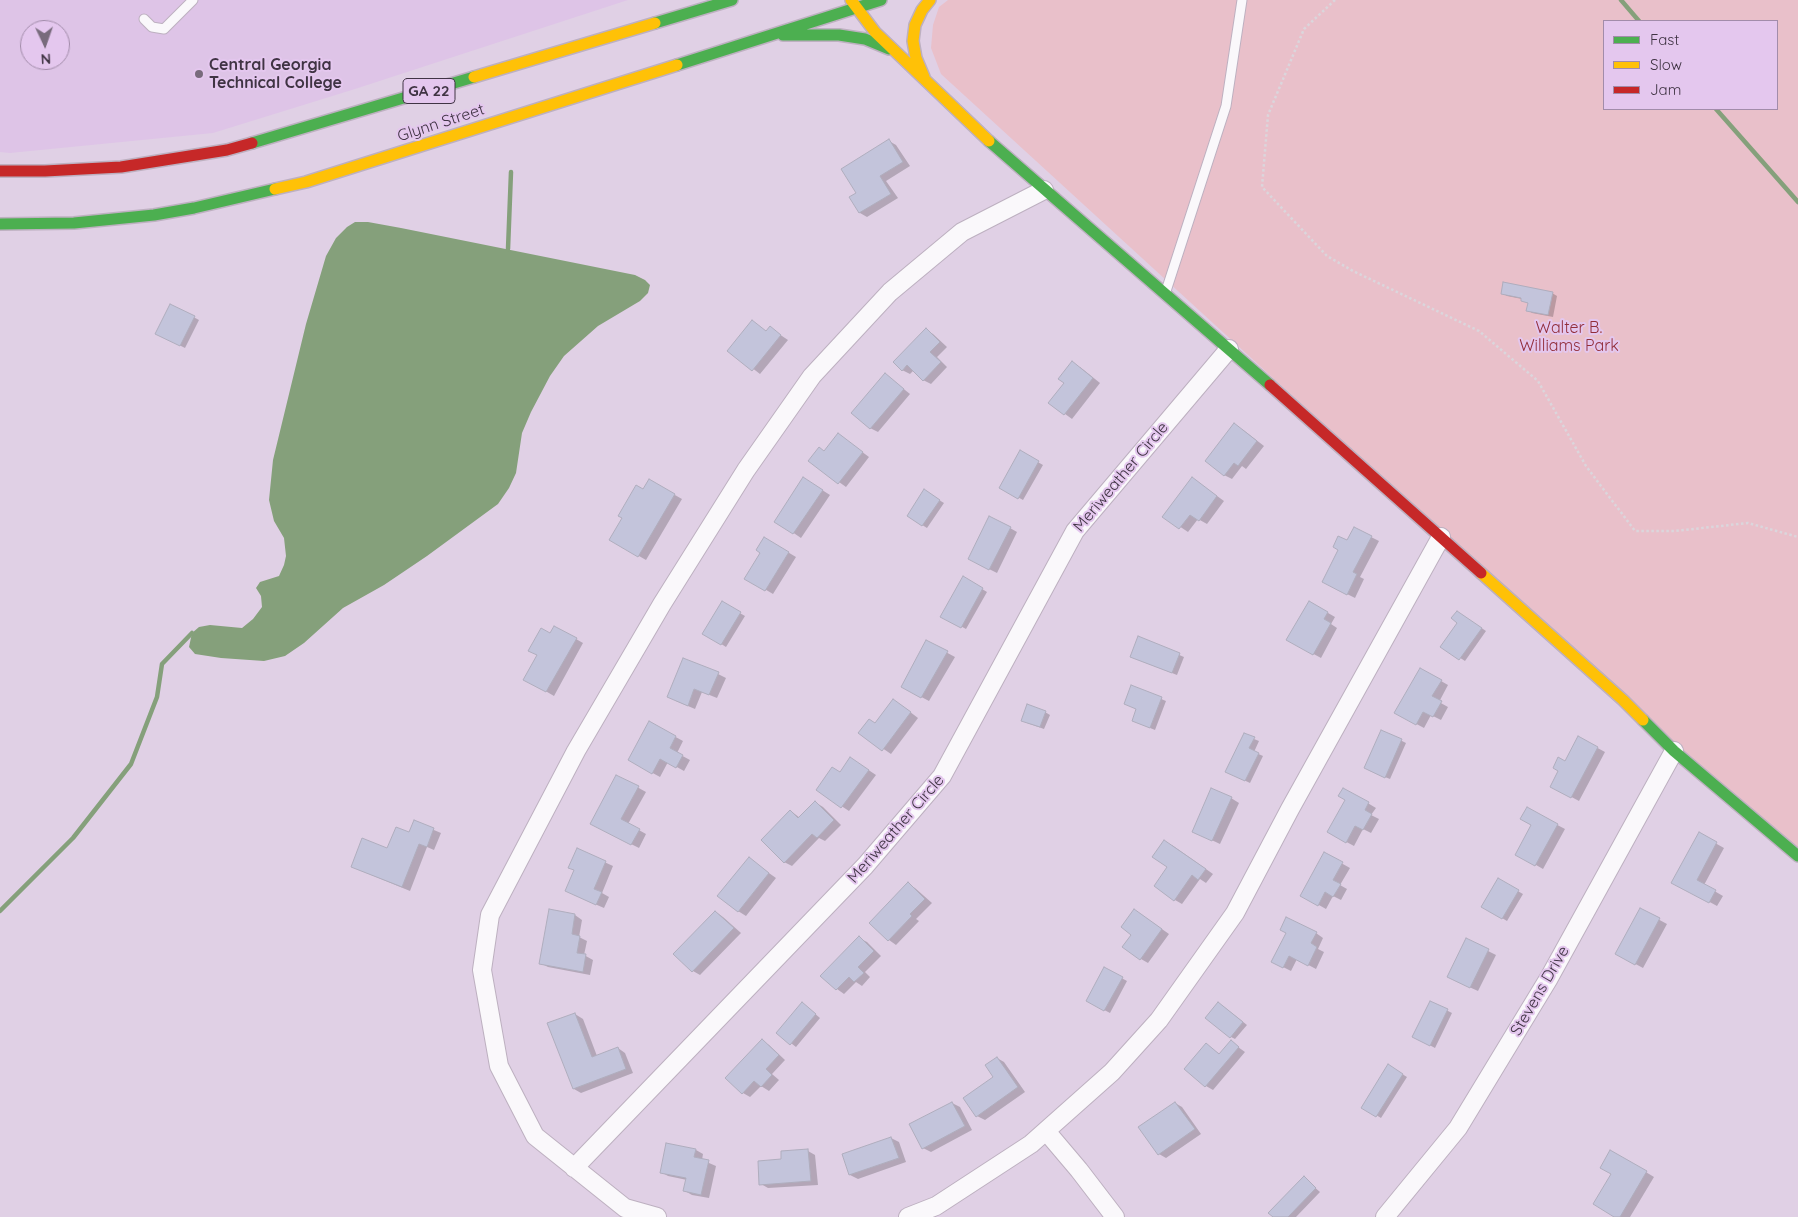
<!DOCTYPE html>
<style>
body{margin:0}
#map{position:relative;width:1798px;height:1217px;overflow:hidden;background:#e0d0e5;font-family:Quicksand,sans-serif}
canvas{display:block}
.legend{position:absolute;left:1603px;top:20px;width:175px;height:90px;box-sizing:border-box;background:#e4c7ee;border:1px solid #a28caa;margin:0;padding:6px 9px;list-style:none;font-size:15px;color:#403444}
.legend li{display:flex;align-items:center;gap:10px;height:25px}
.legend b{width:25px;border:1px solid #a28caa}
.north{position:absolute;left:20px;top:20px;width:50px;height:50px;box-sizing:border-box;background:#e4c7ee;border:1px solid #a28caa;border-radius:50%;rotate:177deg;font-size:14px;font-weight:700;line-height:20px;text-align:center;color:#403444}
.north::after{content:'';display:block;margin:auto;width:18px;height:22px;background:#786b7c;clip-path:polygon(50% 0,100% 100%,50% 72%,0 100%)}
</style>
<div id="map">
<canvas width="1798" height="1217"></canvas>
<ul class="legend">
<li><b style="height:6px;background:#4caf50"></b>Fast</li>
<li><b style="height:6px;background:#ffc107"></b>Slow</li>
<li><b style="height:6px;background:#c62828"></b>Jam</li>
</ul>
<div class="north">N</div>
</div>
<script>
const c = document.querySelector('canvas').getContext('2d');
c.lineJoin = 'round';
function fillPath(path, color) { c.fillStyle = color; c.fill(path, 'evenodd'); }
const shape = rows => new Path2D(rows.map(r => 'M' + r).join(''));
function stroke(path, color, width, dash) { c.strokeStyle = color; c.lineWidth = width; c.lineCap = dash ? 'butt' : 'round'; c.setLineDash(dash || []); c.stroke(path); }
function drawText(font, color, halo, rows, align = 'center') {
  c.font = font + ' Quicksand,sans-serif'; c.lineWidth = 4; c.setLineDash([]); c.textBaseline = 'middle'; c.strokeStyle = halo; c.fillStyle = color; for (const [text, x, y, turn = 0] of rows) {
    c.save(); c.translate(x, y); c.rotate((+turn || 0) * Math.PI / 180); c.textAlign = isNaN(turn) ? turn : align; if (halo) c.strokeText(text, 0, 0); c.fillText(text, 0, 0); c.restore();
  }
}
fillPath(shape([
 [0,0,628,0,355,89,213,133,10,153,0,152],
 [30,30,60,30,60,60,30,60]
]), '#dec4e7');
fillPath(shape([
 [948,0,1798,0,1798,851,1760,824,941,74,931,48,933,25,939,7],
 [1604,21,1777,21,1777,109,1604,109]
]), '#e9c0ca');
fillPath(shape([
 [355,222,368,222,401,228,635,275,645,280,650,285,648,293,640,301,598,326,564,356,550,376,531,412,522,433,516,473,509,488,498,504,427,556,384,585,343,608,304,643,285,656,264,661,221,658,195,654,189,647,192,633,199,627,210,625,242,628,253,619,262,607,261,596,256,588,260,582,279,576,284,565,286,556,284,538,274,521,269,500,273,460,306,324,326,256,336,238,347,227]
]), '#85a07b');
fillPath(shape([
 [889,141,896,145,910,166,886,181,898,198,867,217,860,213,858,193],
 [1502,293,1552,293,1557,296,1553,317,1532,313,1528,310,1529,304,1522,299,1507,296],
 [171,305,199,320,185,348,161,336],
 [752,322,767,332,770,328,788,340,760,374,729,350],
 [926,330,933,334,947,347,937,357,947,367,931,384,923,380,914,370,910,374,902,370],
 [1080,367,1100,383,1072,419,1050,403],
 [885,374,910,394,878,432,870,428],
 [1242,429,1264,446,1246,469,1242,466,1232,479,1224,475],
 [838,434,869,457,846,487,839,482],
 [1020,452,1043,465,1023,500,1001,488],
 [650,481,682,499,646,560,611,540],
 [811,483,830,495,801,538,776,521],
 [1199,483,1224,501,1207,524,1198,519,1188,532,1164,516],
 [929,494,944,503,927,528,908,516],
 [1010,528,1017,532,997,573,977,563],
 [1371,537,1379,541,1360,577,1364,579,1355,598,1331,586,1348,542],
 [764,538,796,557,773,594,746,578,762,552],
 [964,578,987,592,966,629,942,616],
 [1309,602,1335,617,1331,624,1337,628,1321,658,1288,640],
 [722,603,745,616,726,647,704,633],
 [1462,615,1486,631,1465,661,1442,646,1459,622],
 [555,627,583,643,554,696,525,679],
 [1139,638,1184,657,1177,675,1136,659],
 [927,642,955,657,929,701,910,691],
 [1420,669,1448,685,1439,702,1448,707,1441,720,1431,715,1424,728,1396,713],
 [718,674,726,678,717,698,702,692,695,709,676,701],
 [1132,687,1166,701,1155,730,1133,721,1138,709],
 [901,705,918,718,891,754,860,733,876,724],
 [1045,712,1050,715,1044,729,1027,723],
 [650,723,683,741,677,753,690,760,684,771,668,762,660,777,629,760],
 [1382,731,1406,743,1390,779,1370,771],
 [1579,738,1605,752,1579,801,1551,786],
 [1254,739,1259,741,1254,752,1263,756,1250,783,1231,774],
 [858,763,876,775,849,811,817,790,840,773],
 [617,776,646,792,628,824,646,834,639,848,599,828],
 [1344,789,1376,808,1371,815,1379,819,1371,833,1363,829,1354,846,1328,832,1346,800],
 [1231,798,1239,803,1220,844,1201,835],
 [815,802,823,807,841,825,825,841,819,838,792,866,784,862,791,811,800,818],
 [1527,809,1565,829,1543,869,1517,854,1533,825],
 [415,822,441,833,434,850,427,847,410,891,352,867,388,850,410,834],
 [1699,834,1724,848,1704,885,1723,896,1717,906,1673,882],
 [1172,845,1213,874,1206,883,1200,879,1182,904,1175,900,1169,867],
 [578,850,613,866,602,893,609,897,604,908,574,895],
 [1325,854,1350,868,1340,885,1347,889,1341,900,1333,896,1326,909,1301,895],
 [749,859,776,878,746,916,738,911],
 [1498,880,1523,894,1507,921,1482,906],
 [908,884,915,888,932,903,916,919,919,921,896,945,889,940,870,923],
 [1641,910,1667,924,1643,968,1617,954],
 [550,911,575,915,582,920,579,937,587,941,584,955,593,960,590,975,548,967,540,963],
 [716,912,723,917,741,933,700,975,693,971],
 [1142,915,1169,934,1148,963,1141,959,1133,934],
 [1316,933,1323,938,1318,949,1324,952,1316,969,1297,959,1291,971,1273,962],
 [859,938,867,942,881,956,865,972,870,977,862,986,856,982,844,994,837,989],
 [1488,951,1496,955,1478,991,1456,981],
 [1105,969,1127,981,1110,1013,1087,1001],
 [1430,1002,1452,1013,1435,1048,1418,1039],
 [1223,1006,1247,1025,1235,1039,1231,1037],
 [807,1007,820,1018,796,1047,778,1033],
 [575,1014,583,1019,597,1056,618,1048,625,1053,633,1073,581,1093,574,1089],
 [762,1041,769,1045,785,1060,772,1074,779,1080,769,1091,761,1086,750,1097,743,1093],
 [1231,1042,1245,1052,1213,1090,1206,1086,1206,1045,1220,1054],
 [997,1058,1004,1062,1025,1092,985,1120,977,1116,995,1077],
 [1389,1066,1407,1077,1381,1118,1363,1107],
 [952,1103,960,1107,972,1130,931,1152,923,1148],
 [1175,1103,1182,1107,1201,1134,1166,1158,1159,1154],
 [891,1138,899,1142,906,1162,858,1179,850,1175,843,1155],
 [696,1150,703,1154,702,1160,716,1166,709,1198,692,1195,685,1191,687,1180,668,1176,661,1172],
 [808,1151,815,1155,818,1185,768,1188,761,1184,783,1160],
 [1611,1151,1654,1177,1630,1217,1616,1217],
 [1304,1178,1320,1192,1296,1217,1274,1217]
]), '#0003');
stroke(shape([
 [1621,0,1639,21],
 [1716,109,1798,202],
 [508,249,511,172],
 [0,911,73,838,131,764,157,697,162,664,192,633]
]), '#85a07b', 4.5);
const building = shape([
 [889,139,903,162,880,176,891,194,859,213,849,197,856,193,841,169,889,139],
 [1503,282,1553,292,1548,315,1526,311,1528,303,1521,301,1521,298,1501,294,1503,282],
 [170,304,195,316,180,346,155,334,170,304],
 [752,320,766,331,770,326,781,335,752,371,727,351,752,320],
 [926,328,940,342,930,352,941,362,923,381,907,365,902,371,893,362,926,328],
 [1072,361,1093,378,1064,415,1048,403,1064,383,1058,379,1072,361],
 [885,373,904,389,870,429,851,413,885,373],
 [1234,423,1257,441,1238,466,1234,463,1224,476,1205,461,1234,423],
 [838,433,863,452,838,484,808,461,819,447,824,451,838,433],
 [1020,450,1039,461,1018,499,999,488,1020,450],
 [803,477,823,490,793,534,774,522,803,477],
 [1192,477,1217,496,1199,521,1190,515,1179,529,1162,517,1192,477],
 [649,479,675,494,638,557,609,540,622,518,618,516,636,485,643,489,649,479],
 [924,489,940,500,922,526,907,516,924,489],
 [989,516,1011,527,989,570,968,559,989,516],
 [1354,527,1372,536,1353,572,1357,574,1347,595,1322,582,1338,550,1333,547,1338,536,1347,540,1354,527],
 [764,537,789,552,765,591,744,579,760,553,756,550,764,537],
 [963,576,983,588,961,628,940,617,963,576],
 [722,601,741,612,721,645,702,634,722,601],
 [1309,601,1328,612,1324,619,1331,623,1313,655,1286,640,1309,601],
 [1457,611,1482,628,1459,660,1440,647,1457,623,1451,618,1457,611],
 [554,626,577,638,546,692,523,680,537,655,528,651,541,628,550,633,554,626],
 [1138,636,1180,653,1172,673,1130,657,1138,636],
 [926,640,948,651,921,698,901,687,926,640],
 [683,658,719,672,709,695,694,689,688,706,667,697,683,658],
 [1420,668,1442,680,1432,696,1442,701,1433,717,1423,712,1416,725,1394,713,1420,668],
 [1131,685,1162,697,1150,728,1132,721,1136,709,1124,704,1131,685],
 [893,699,911,712,882,751,858,733,869,719,875,723,893,699],
 [1027,704,1046,711,1040,727,1021,721,1027,704],
 [649,721,676,736,670,748,683,755,676,768,660,759,652,774,628,760,649,721],
 [1381,730,1402,739,1385,778,1364,768,1381,730],
 [1244,733,1255,737,1249,748,1259,753,1245,781,1225,772,1244,733],
 [1578,736,1598,747,1571,798,1550,787,1558,771,1553,768,1558,757,1565,761,1578,736],
 [850,757,869,770,841,808,816,790,832,767,840,772,850,757],
 [616,775,639,786,621,819,640,829,631,845,590,824,616,775],
 [1211,788,1232,797,1212,841,1192,832,1211,788],
 [1343,788,1369,802,1365,810,1372,814,1363,830,1355,826,1346,843,1327,832,1345,800,1338,796,1343,788],
 [815,801,834,820,817,838,812,834,784,863,761,840,790,810,798,818,815,801],
 [1527,807,1558,824,1535,866,1515,855,1531,825,1520,819,1527,807],
 [414,820,434,828,427,847,419,844,402,887,351,867,362,838,387,848,396,827,409,832,414,820],
 [1699,832,1717,842,1697,880,1716,890,1709,903,1671,883,1699,832],
 [1164,840,1206,869,1198,880,1192,875,1174,901,1154,886,1167,867,1152,857,1164,840],
 [577,848,606,861,594,889,602,892,596,905,565,891,574,870,568,868,577,848],
 [1324,852,1343,862,1333,880,1341,884,1333,897,1325,892,1318,906,1300,896,1324,852],
 [749,857,769,873,738,912,717,896,749,857],
 [1498,878,1519,890,1502,919,1481,907,1498,878],
 [908,882,925,899,910,914,912,916,888,941,869,923,908,882],
 [1640,908,1660,918,1635,965,1615,954,1640,908],
 [549,909,575,914,572,934,580,936,577,953,586,954,583,972,539,964,549,909],
 [1134,909,1162,929,1140,960,1122,947,1131,935,1121,927,1134,909],
 [715,911,734,928,692,972,673,954,715,911],
 [1286,917,1317,932,1311,943,1317,947,1308,966,1289,956,1283,968,1271,962,1286,933,1280,930,1286,917],
 [859,936,874,951,858,967,864,973,854,982,849,977,836,990,820,976,859,936],
 [1466,938,1489,949,1470,988,1447,977,1466,938],
 [1104,967,1123,977,1104,1011,1086,1001,1104,967],
 [1430,1001,1448,1009,1430,1046,1412,1037,1430,1001],
 [802,1002,816,1014,790,1045,776,1033,802,1002],
 [1218,1002,1243,1022,1230,1038,1205,1018,1218,1002],
 [575,1013,592,1057,618,1047,626,1069,573,1089,547,1023,575,1013],
 [762,1039,779,1055,766,1069,772,1075,761,1087,754,1081,742,1094,725,1078,762,1039],
 [1231,1040,1239,1047,1205,1087,1184,1069,1206,1043,1219,1054,1231,1040],
 [997,1057,1018,1087,976,1117,963,1098,993,1077,985,1065,997,1057],
 [1388,1064,1403,1074,1376,1117,1361,1108,1388,1064],
 [952,1102,965,1126,922,1149,909,1124,952,1102],
 [1175,1102,1195,1129,1158,1155,1138,1127,1175,1102],
 [891,1137,899,1158,849,1175,842,1154,891,1137],
 [666,1143,696,1149,694,1157,709,1160,701,1195,683,1191,686,1178,660,1173,666,1143],
 [808,1149,811,1181,759,1185,758,1161,781,1159,781,1151,808,1149],
 [1610,1150,1647,1171,1620,1217,1614,1217,1593,1204,1611,1174,1600,1168,1610,1150],
 [1304,1176,1316,1188,1288,1217,1273,1217,1268,1213,1304,1176]
]);
fillPath(building, '#c3c4db');
stroke(building, '#afadbd', 1);
const lane = shape([
 [144,19,152,27,164,29,193,0],
 [1166,291,1226,106,1242,0]
]);
const street = shape([
 [1046,1131,1079,1170,1115,1217],
 [574,1168,865,866,942,776,1075,531,1229,349],
 [657,1217,625,1208,535,1136,499,1066,482,970,490,915,576,751,662,604,746,470,812,376,890,292,962,232,1044,190],
 [908,1217,936,1206,1031,1144,1112,1072,1159,1020,1235,913,1290,809,1441,537],
 [1385,1217,1458,1128,1549,978,1674,751]
]);
const fast = shape([
 [655,23,732,0],
 [783,35,839,35,865,39,889,49],
 [677,65,881,0],
 [989,141,1270,385],
 [252,143,474,77],
 [0,224,74,223,154,215,194,208,275,189],
 [1643,720,1674,751,1798,856]
]);
const slow = shape([
 [851,0,875,32,989,141],
 [474,77,655,23],
 [924,77,916,58,913,41,915,25,922,10,930,0],
 [275,189,306,182,677,65],
 [1481,573,1623,700,1643,720]
]);
const jam = shape([
 [0,171,45,171,121,167,227,150,252,143],
 [1270,385,1481,573]
]);
stroke(lane, '#bdb0c0', 11);
stroke(street, '#bdb0c0', 20);
stroke(fast, '#bdb0c0', 14);
stroke(slow, '#bdb0c0', 14);
stroke(jam, '#bdb0c0', 14);
stroke(shape([
 [1335,0,1304,29,1268,115,1262,187,1327,256,1353,271,1479,331,1538,381,1586,466,1635,531,1675,531,1748,523,1798,537]
]), '#dbd6dc', 2.5, [2.5, 2.5]);
stroke(lane, '#faf8fb', 9);
stroke(street, '#faf8fb', 18);
stroke(fast, '#4caf50', 11);
stroke(slow, '#ffc107', 11);
stroke(jam, '#c62828', 11);
for (const [x, y, r, color] of [
 [199,74,5,"#786b7c"]
]) { const dot = new Path2D(); dot.arc(x, y, r, 0, 2 * Math.PI); c.fillStyle = color; c.fill(dot); stroke(dot, '#e4c7ee', 2); }
for (const [x, y, w] of [
 [429,91,52]
]) { const box = new Path2D(); box.roundRect(x - w / 2, y - 12.5, w, 25, 4); c.fillStyle = '#e4c7ee'; c.fill(box); stroke(box, '#403444', 1); }
drawText('bold 15px', '#403444', null, [
 ["GA 22",429,91]
]);
drawText('bold 16px', '#403444', '#e4c7ee', [
 ["Central Georgia",209,65],
 ["Technical College",209,83]
], 'left');
drawText('16px', '#403444', '#e4c7ee', [
 ["Glynn Street",441,123,-18],
 ["Meriweather Circle",1121,477,-50],
 ["Meriweather Circle",896,829,-49],
 ["Stevens Drive",1540,991,-60]
]);
drawText('16px', '#922e3a', '#e4c7ee', [
 ["Walter B.",1569,328],
 ["Williams Park",1569,346]
]);
</script>
